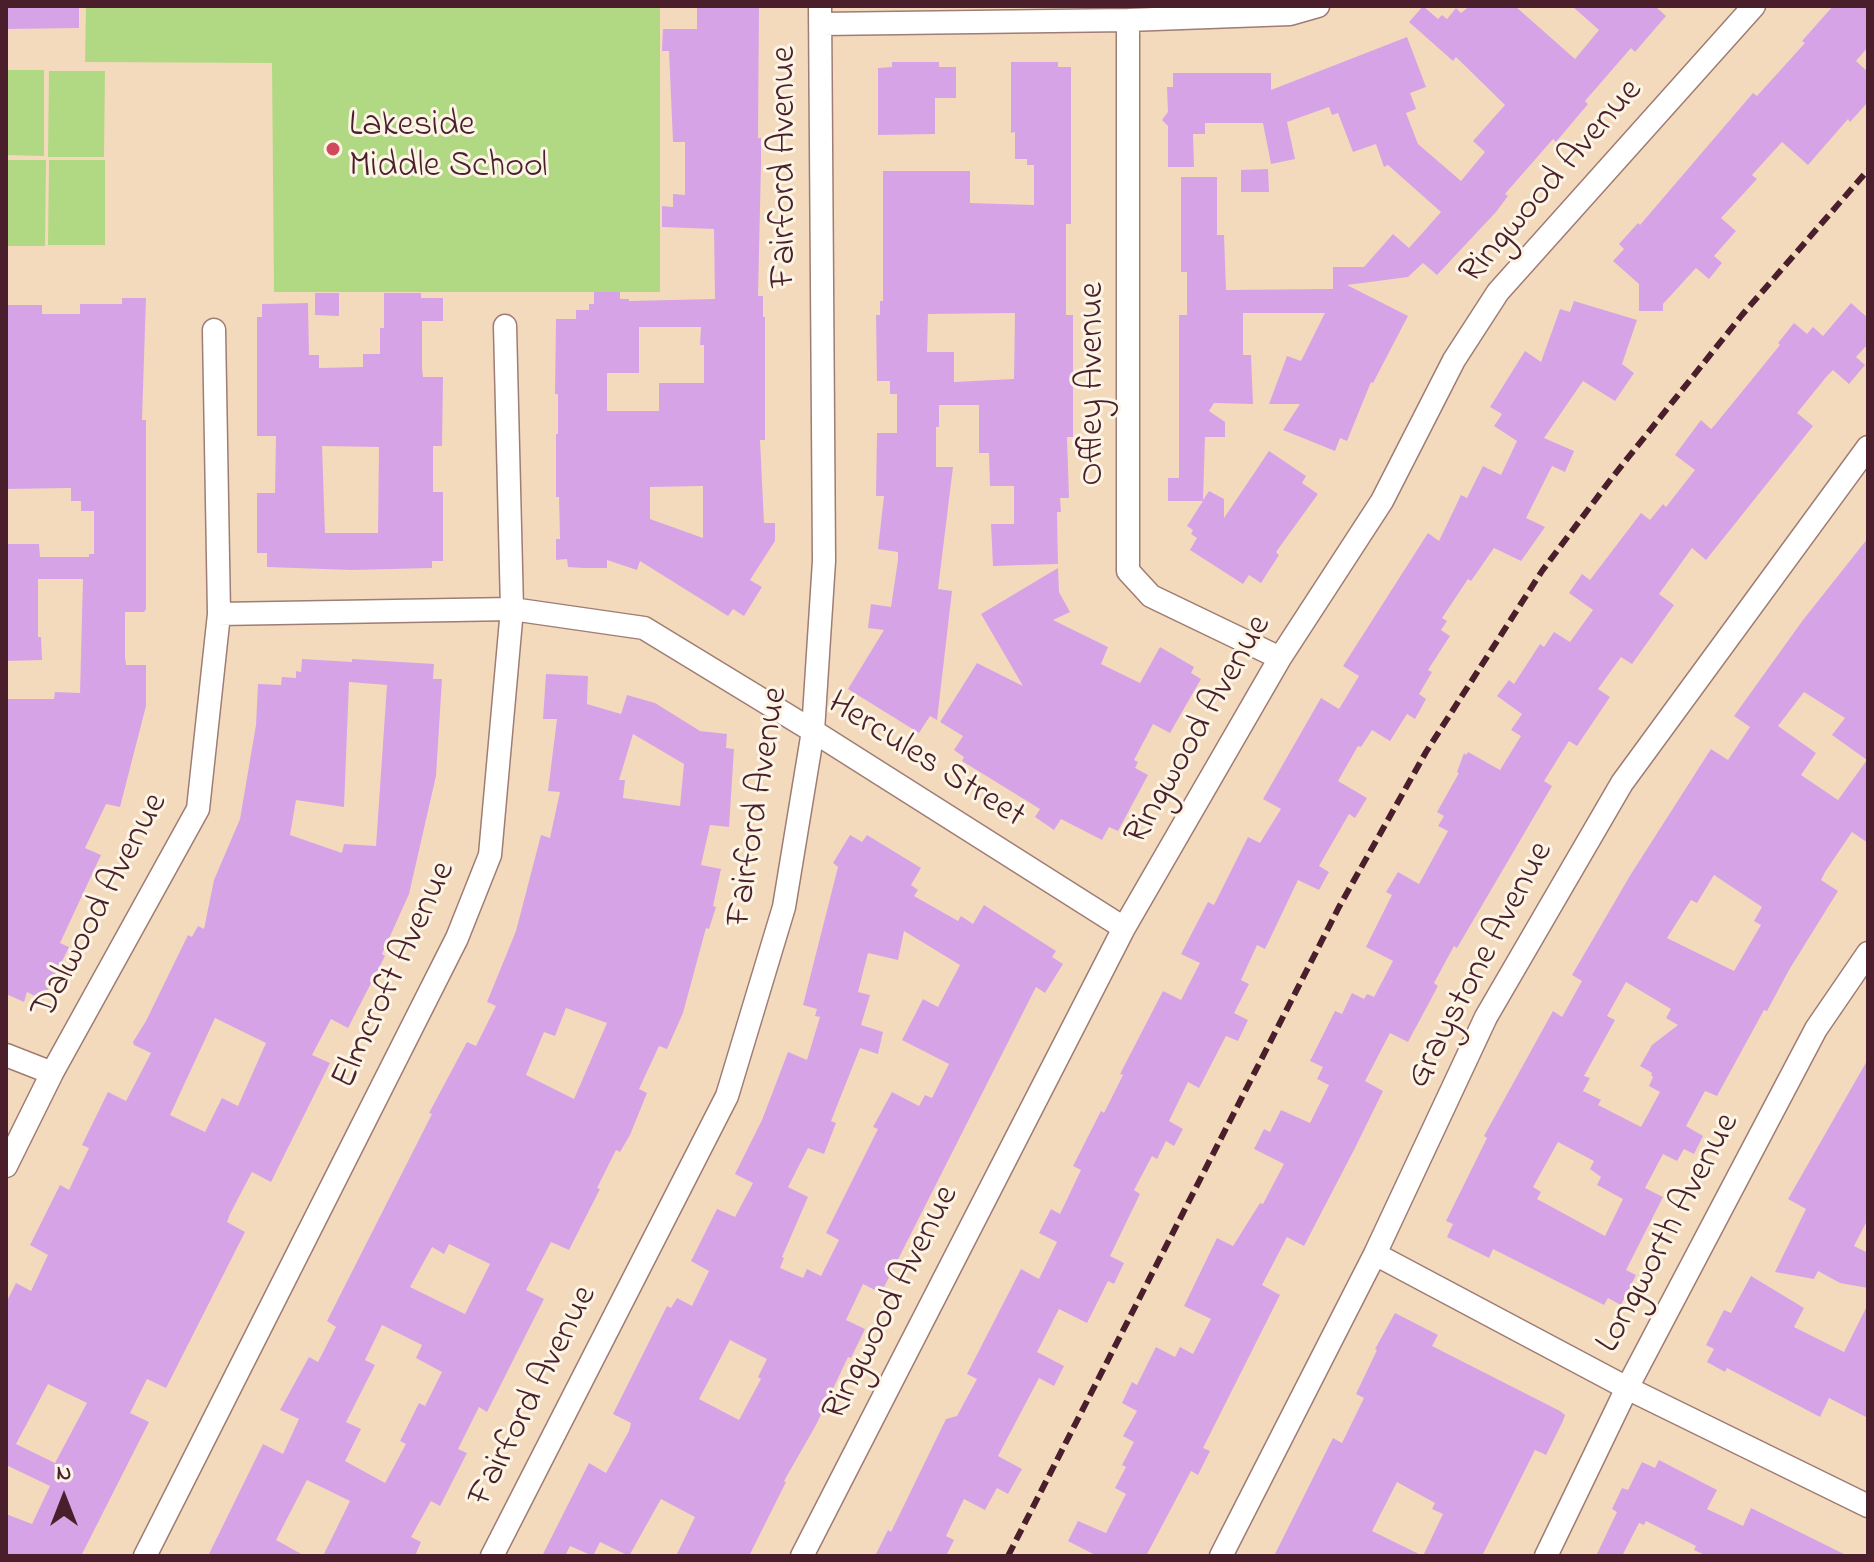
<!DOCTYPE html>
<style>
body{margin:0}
#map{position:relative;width:1874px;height:1562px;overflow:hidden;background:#f4dabd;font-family:"Indie Flower",sans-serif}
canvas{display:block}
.frame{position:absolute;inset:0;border:8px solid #4a1f2b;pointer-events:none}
.north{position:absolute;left:24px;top:1458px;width:80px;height:80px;-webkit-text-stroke:6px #fcf5e5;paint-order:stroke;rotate:0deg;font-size:22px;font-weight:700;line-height:32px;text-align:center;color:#4a1f2b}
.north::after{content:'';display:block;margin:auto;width:28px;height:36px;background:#4a1f2b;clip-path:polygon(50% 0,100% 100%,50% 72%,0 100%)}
</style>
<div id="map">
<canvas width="1874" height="1562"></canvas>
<div class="frame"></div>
<div class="north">N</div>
</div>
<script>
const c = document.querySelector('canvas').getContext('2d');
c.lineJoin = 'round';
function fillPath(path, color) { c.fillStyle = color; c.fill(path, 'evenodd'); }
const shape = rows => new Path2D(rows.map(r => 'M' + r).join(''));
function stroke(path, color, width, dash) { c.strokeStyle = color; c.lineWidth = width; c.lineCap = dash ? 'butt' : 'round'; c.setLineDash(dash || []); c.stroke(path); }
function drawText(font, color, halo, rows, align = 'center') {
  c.font = font + ' "Indie Flower",sans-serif'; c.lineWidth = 6; c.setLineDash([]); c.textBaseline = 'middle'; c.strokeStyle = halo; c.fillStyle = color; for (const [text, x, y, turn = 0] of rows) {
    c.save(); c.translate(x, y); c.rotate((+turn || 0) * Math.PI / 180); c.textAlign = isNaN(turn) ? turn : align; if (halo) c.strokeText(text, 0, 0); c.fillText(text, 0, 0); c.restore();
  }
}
fillPath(shape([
 [86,6,660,6,660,292,274,292,272,63,85,62],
 [6,70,44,70,44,156,6,155],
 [49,71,105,71,104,157,48,157],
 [6,160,46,160,45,246,6,246],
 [49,160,105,160,105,245,48,245]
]), '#b1d983');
fillPath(shape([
 [6,6,79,6,79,28,6,29],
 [697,6,759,6,758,138,761,138,761,164,758,296,763,296,763,317,765,317,765,440,760,440,764,523,775,523,775,541,750,580,762,587,744,616,733,609,728,616,640,561,637,570,607,560,607,568,583,568,568,567,567,559,556,560,556,539,560,539,559,497,556,497,556,434,558,434,558,394,555,394,556,319,576,319,576,310,589,310,589,304,594,304,594,292,620,292,620,299,629,299,629,301,715,299,714,229,662,227,662,206,673,207,673,194,685,195,685,142,673,142,669,51,662,51,663,29,697,29],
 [639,327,701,327,700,345,704,345,704,383,659,383,659,411,607,411,607,373,639,373],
 [703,486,703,538,650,519,650,487],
 [1423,6,1438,19,1442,15,1447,19,1456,8,1461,13,1470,6,1515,6,1575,59,1599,30,1572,6,1655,6,1666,16,1635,52,1631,48,1585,101,1588,104,1556,142,1553,139,1505,194,1508,196,1496,212,1437,275,1423,263,1408,277,1347,285,1408,316,1373,383,1371,382,1347,441,1340,438,1335,451,1283,430,1300,404,1269,404,1287,356,1301,361,1325,313,1243,313,1243,355,1251,355,1253,404,1214,403,1209,411,1225,422,1225,437,1205,437,1203,500,1209,491,1224,499,1224,518,1269,451,1306,476,1302,483,1318,494,1276,552,1279,555,1261,583,1249,575,1243,584,1190,550,1197,538,1191,534,1193,530,1187,526,1203,501,1168,501,1168,478,1179,478,1179,315,1187,315,1187,272,1181,272,1181,177,1217,177,1217,235,1224,235,1226,290,1333,289,1333,267,1364,267,1393,234,1409,248,1441,212,1388,165,1384,167,1376,144,1353,152,1338,113,1332,115,1329,107,1287,122,1295,159,1271,164,1263,123,1205,123,1205,134,1193,134,1194,167,1168,167,1168,126,1162,120,1168,112,1167,87,1173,87,1173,73,1271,73,1271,90,1407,37,1426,87,1410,93,1416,109,1406,113,1418,144,1461,181,1485,152,1473,141,1505,105,1456,57,1453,61,1409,22],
 [1833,6,1868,6,1868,47,1856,61,1868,72,1868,102,1850,122,1848,119,1808,165,1782,142,1752,175,1757,179,1721,218,1736,231,1714,256,1722,263,1709,279,1696,268,1663,304,1663,311,1639,311,1639,284,1613,261,1624,249,1619,244,1638,223,1640,225,1753,93,1757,96,1805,43,1802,41],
 [892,62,939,62,939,67,956,67,956,98,935,98,935,134,878,135,878,68,892,67],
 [1011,62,1058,62,1058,67,1071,67,1071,224,1066,224,1066,315,1073,315,1073,437,1067,437,1069,498,1060,498,1061,512,1057,512,1058,564,993,566,991,524,1014,524,1014,486,990,486,989,453,979,453,979,405,939,405,939,427,936,427,936,467,953,467,938,589,952,591,937,720,930,716,919,733,848,689,884,630,868,628,871,604,891,607,898,560,898,552,878,549,884,496,876,496,877,433,897,433,897,394,890,394,890,381,877,381,876,315,880,315,880,301,883,301,883,171,970,171,970,203,1034,205,1034,165,1027,165,1027,159,1015,159,1015,132,1011,133],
 [1015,313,1014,379,954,382,954,352,927,352,928,314],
 [1268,169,1269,192,1241,192,1241,170],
 [315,293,339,293,339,316,315,315],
 [384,293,421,293,421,298,443,298,443,321,422,321,422,368,423,377,443,377,442,446,433,446,433,492,443,492,443,561,432,561,432,568,351,570,267,567,267,553,257,553,257,493,275,493,276,436,257,436,257,317,262,317,262,304,308,303,309,355,319,355,319,368,363,367,363,354,380,354,380,328,384,328],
 [322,446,379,447,378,533,325,533],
 [122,298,146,298,142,420,146,420,146,609,144,612,125,612,125,657,126,665,146,665,146,706,120,807,106,804,85,848,101,855,60,943,69,947,43,1000,27,992,24,1002,6,994,6,699,54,699,55,692,80,693,83,579,38,579,38,637,41,637,42,660,6,661,6,544,39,544,40,557,89,557,89,554,94,554,94,511,81,511,81,501,71,501,71,488,6,489,6,305,42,305,42,314,80,314,80,304,122,304],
 [1574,301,1637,320,1622,364,1634,373,1615,401,1583,381,1544,438,1574,451,1565,472,1552,466,1526,518,1545,527,1521,561,1494,548,1471,581,1468,579,1442,618,1447,621,1441,630,1450,636,1428,670,1432,672,1419,694,1426,699,1415,719,1407,714,1390,741,1372,730,1361,747,1358,746,1338,781,1367,798,1355,818,1349,814,1319,866,1329,872,1319,890,1298,880,1265,949,1257,945,1241,980,1249,984,1234,1013,1248,1020,1238,1041,1226,1036,1199,1088,1188,1082,1169,1121,1183,1129,1174,1146,1166,1141,1157,1159,1152,1156,1134,1190,1140,1194,1110,1256,1124,1263,1114,1284,1108,1281,1087,1323,1059,1309,1037,1352,1064,1366,1054,1386,1039,1378,998,1456,1022,1469,1008,1494,997,1488,985,1510,964,1499,946,1536,954,1540,946,1556,875,1556,888,1530,891,1532,946,1419,957,1416,977,1379,967,1374,1021,1269,1039,1279,1057,1242,1039,1233,1051,1209,1060,1214,1081,1170,1073,1166,1101,1111,1104,1113,1123,1075,1120,1074,1163,991,1181,1000,1200,963,1181,954,1208,902,1214,905,1248,837,1260,843,1281,809,1263,799,1321,698,1339,709,1359,676,1343,666,1428,533,1439,541,1461,495,1467,498,1483,466,1501,475,1517,441,1494,426,1502,414,1490,407,1525,351,1541,362,1560,309,1570,312],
 [1851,303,1868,318,1868,344,1856,357,1865,365,1849,384,1833,370,1827,376,1797,413,1813,426,1706,560,1692,548,1659,594,1674,605,1632,664,1621,657,1598,689,1610,697,1577,746,1569,741,1544,781,1552,786,1457,948,1454,946,1434,983,1438,986,1408,1042,1390,1033,1365,1081,1383,1091,1355,1148,1304,1246,1287,1237,1262,1285,1280,1295,1203,1448,1210,1451,1198,1475,1191,1471,1146,1556,1097,1556,1068,1541,1078,1521,1106,1533,1126,1494,1115,1488,1126,1467,1122,1465,1134,1442,1123,1436,1137,1411,1122,1403,1132,1382,1137,1385,1156,1347,1175,1357,1180,1347,1193,1354,1211,1319,1184,1306,1217,1238,1233,1246,1260,1203,1263,1204,1284,1164,1254,1149,1264,1129,1270,1132,1281,1110,1310,1123,1329,1085,1317,1079,1323,1067,1310,1061,1335,1011,1342,1014,1352,993,1364,999,1367,994,1374,997,1393,961,1366,947,1392,895,1386,892,1398,872,1419,884,1448,831,1438,826,1444,816,1437,812,1459,773,1457,772,1464,753,1466,755,1468,752,1500,770,1521,736,1511,730,1522,714,1497,696,1509,680,1514,684,1540,644,1544,647,1554,632,1570,642,1593,610,1569,593,1582,574,1590,580,1641,513,1650,520,1663,504,1666,507,1695,470,1675,455,1701,420,1711,429,1714,426,1780,345,1778,343,1794,323,1807,334,1813,327,1823,336],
 [1868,538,1868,843,1852,832,1825,872,1821,880,1838,891,1789,970,1767,1011,1764,1010,1717,1096,1705,1091,1686,1126,1703,1136,1694,1154,1684,1149,1677,1161,1663,1154,1645,1188,1663,1197,1626,1270,1636,1275,1621,1305,1608,1298,1604,1305,1493,1249,1489,1258,1447,1237,1453,1224,1446,1221,1487,1138,1484,1136,1553,1011,1562,1017,1582,981,1572,975,1631,874,1711,749,1728,760,1750,727,1734,716,1803,620],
 [1804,692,1845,718,1832,735,1867,760,1838,800,1801,775,1816,753,1778,726],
 [1714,875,1762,907,1754,921,1761,925,1734,971,1667,938,1691,900,1697,903],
 [1626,982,1671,1009,1666,1018,1678,1025,1652,1045,1640,1066,1652,1073,1651,1075,1653,1077,1649,1086,1660,1092,1641,1127,1598,1105,1601,1100,1583,1091,1590,1078,1584,1076,1615,1020,1607,1016],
 [1558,1142,1594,1161,1590,1169,1601,1177,1597,1185,1623,1199,1605,1236,1537,1199,1541,1192,1533,1187],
 [1058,568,1059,592,1070,612,1053,620,1108,647,1101,664,1140,683,1160,647,1194,667,1191,673,1201,679,1170,733,1153,724,1134,760,1138,762,1135,768,1148,775,1118,831,1109,827,1102,840,1061,819,1054,830,1035,817,1040,809,962,761,964,757,954,750,963,736,940,722,977,663,1023,686,981,614],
 [302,659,352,662,352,659,434,664,433,679,442,679,436,776,409,894,382,954,385,956,348,1028,331,1019,312,1055,330,1063,271,1182,252,1172,230,1214,227,1222,245,1232,166,1388,147,1379,130,1413,149,1422,81,1556,6,1556,6,1514,32,1524,50,1486,6,1465,6,1303,16,1283,31,1291,48,1255,30,1245,60,1185,69,1190,89,1148,82,1145,108,1092,126,1101,151,1053,134,1045,133,1042,146,1021,188,935,192,937,198,926,204,929,214,880,240,819,256,725,258,684,281,685,282,677,296,678,296,671,301,672],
 [349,682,387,685,376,846,344,844,342,853,290,835,296,800,344,807],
 [215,1018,266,1043,238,1106,222,1098,205,1132,170,1115],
 [48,1384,87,1403,55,1463,16,1444],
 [546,674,588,676,587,704,621,714,627,695,655,703,700,731,727,734,726,748,734,749,729,827,710,825,701,865,721,869,713,906,716,907,709,929,706,928,683,1013,667,1049,659,1046,639,1089,647,1093,630,1135,620,1152,616,1150,597,1188,600,1189,569,1250,551,1242,526,1290,544,1299,487,1412,479,1407,458,1449,467,1453,440,1506,431,1501,411,1537,421,1542,415,1556,323,1556,350,1501,307,1480,276,1540,305,1556,208,1556,263,1444,283,1454,299,1419,280,1410,309,1357,318,1362,336,1327,327,1321,432,1114,429,1113,467,1042,476,1046,496,1006,487,1002,516,931,541,835,550,838,560,792,548,791,557,719,543,719],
 [633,734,684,764,680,806,623,798,625,780,619,780],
 [566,1008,607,1023,574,1099,526,1075,544,1032,555,1036],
 [449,1244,490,1264,465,1314,410,1287,432,1247,444,1254],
 [382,1325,422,1345,416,1358,442,1372,425,1406,419,1403,400,1441,406,1444,385,1483,345,1461,361,1429,346,1422,375,1365,365,1360],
 [850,835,862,842,867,835,921,868,911,885,918,890,914,896,958,921,961,916,973,924,984,905,1056,951,1052,957,1063,964,1045,993,1036,987,881,1293,863,1284,846,1320,865,1329,851,1358,848,1357,816,1425,784,1481,786,1482,749,1556,676,1556,695,1517,661,1499,629,1556,600,1542,593,1556,570,1546,565,1556,542,1556,589,1463,606,1473,629,1431,631,1423,613,1414,667,1306,671,1308,677,1298,692,1306,709,1271,691,1261,717,1209,735,1217,753,1183,735,1174,762,1120,788,1052,807,1060,820,1017,815,1016,817,1009,803,1005,838,867,833,863],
 [904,931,960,965,938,1007,923,999,902,1040,949,1064,932,1098,925,1095,919,1106,892,1092,873,1127,878,1129,826,1233,839,1240,821,1276,807,1269,803,1278,780,1268,784,1258,782,1257,808,1197,788,1187,808,1148,824,1154,836,1123,831,1121,860,1048,878,1054,883,1032,861,1025,870,995,858,992,868,953,898,960],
 [730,1340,767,1359,758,1377,761,1379,739,1420,699,1399],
 [1868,1059,1868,1219,1854,1246,1868,1253,1868,1288,1840,1283,1818,1271,1814,1279,1775,1272,1806,1209,1788,1199],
 [1751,1276,1804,1308,1794,1327,1844,1352,1868,1304,1868,1418,1829,1398,1820,1417,1727,1368,1725,1372,1707,1362,1714,1349,1706,1345,1724,1310,1731,1313],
 [1395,1313,1438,1335,1432,1346,1560,1411,1565,1415,1563,1421,1546,1455,1535,1450,1482,1556,1423,1556,1443,1514,1432,1509,1435,1503,1397,1482,1372,1531,1423,1556,1274,1556,1333,1438,1342,1443,1364,1398,1356,1394,1377,1350,1375,1349],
 [1659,1460,1717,1490,1707,1509,1743,1526,1751,1508,1848,1556,1707,1556,1694,1550,1696,1546,1646,1521,1644,1525,1639,1523,1622,1556,1596,1556,1617,1512,1612,1509,1622,1488,1628,1490,1642,1462,1655,1468]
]), '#d6a4e6');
const street = shape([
 [1128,20,1128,571,1151,596,1280,658],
 [821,24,1128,20,1290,14,1318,6],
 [219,614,512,609,644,628,813,731,1124,928],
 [6,1055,52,1073],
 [6,1166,52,1073,198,809,219,614,214,330],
 [1375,1254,1627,1388,1868,1506],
 [145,1556,457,938,490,855,512,609,505,326],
 [492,1556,727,1096,784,907,813,731,824,561,820,6],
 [802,1556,1124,928,1280,658,1382,501,1454,360,1498,292,1754,6],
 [1221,1556,1375,1254,1486,1017,1622,783,1868,447],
 [1546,1556,1627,1388,1816,1029,1868,953]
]);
stroke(street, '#9f7c74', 25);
stroke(street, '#fff', 22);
stroke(shape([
 [1008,1556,1339,907,1426,752,1542,571,1611,479,1742,315,1868,170]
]), '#4a1f2b', 6, [12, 6]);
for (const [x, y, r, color] of [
 [333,149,8,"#d1495b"]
]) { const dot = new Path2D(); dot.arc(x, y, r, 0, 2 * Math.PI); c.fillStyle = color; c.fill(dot); stroke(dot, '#fcf5e5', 3); }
drawText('36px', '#4a1f2b', '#fcf5e5', [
 ["Lakeside",349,128],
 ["Middle School",349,169]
], 'left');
drawText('36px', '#4a1f2b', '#fcf5e5', [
 ["Fairford Avenue",787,167,-90],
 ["Ringwood Avenue",1553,183,-49],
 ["Offley Avenue",1095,384,-90],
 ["Ringwood Avenue",1200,731,-60],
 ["Hercules Street",925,762,32],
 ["Fairford Avenue",760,807,-81],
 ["Dalwood Avenue",102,907,-62],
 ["Graystone Avenue",1482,966,-62],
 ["Elmcroft Avenue",396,976,-65],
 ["Longworth Avenue",1670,1234,-62],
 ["Ringwood Avenue",893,1304,-63],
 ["Fairford Avenue",535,1397,-63]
]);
</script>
